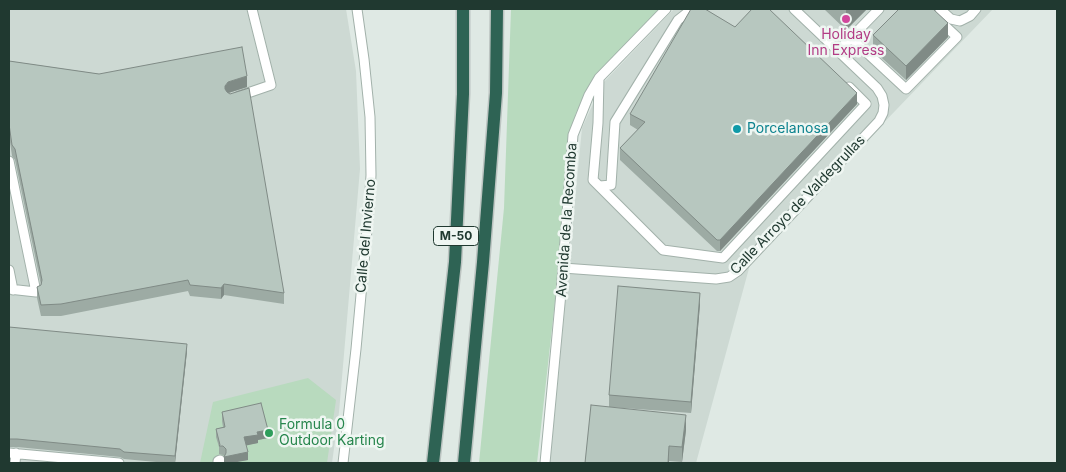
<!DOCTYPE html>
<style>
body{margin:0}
#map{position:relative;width:1066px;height:472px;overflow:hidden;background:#dfe9e4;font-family:Inter,sans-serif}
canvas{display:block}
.frame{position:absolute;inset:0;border:10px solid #203930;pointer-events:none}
</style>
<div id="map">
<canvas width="1066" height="472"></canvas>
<div class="frame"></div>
</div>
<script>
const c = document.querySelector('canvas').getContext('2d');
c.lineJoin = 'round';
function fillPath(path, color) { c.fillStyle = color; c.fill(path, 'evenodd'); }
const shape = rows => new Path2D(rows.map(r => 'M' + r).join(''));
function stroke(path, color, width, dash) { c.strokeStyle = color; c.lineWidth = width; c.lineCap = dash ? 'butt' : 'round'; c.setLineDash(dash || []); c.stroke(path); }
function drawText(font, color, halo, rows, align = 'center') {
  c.font = font + ' Inter,sans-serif'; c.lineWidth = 5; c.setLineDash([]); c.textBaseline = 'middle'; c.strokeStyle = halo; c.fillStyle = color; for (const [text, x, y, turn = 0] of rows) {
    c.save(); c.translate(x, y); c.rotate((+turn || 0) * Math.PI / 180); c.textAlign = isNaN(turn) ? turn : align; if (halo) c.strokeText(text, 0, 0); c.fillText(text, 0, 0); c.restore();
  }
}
fillPath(shape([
 [9,9,346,9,356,71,360,169,339,412,332,463,9,463],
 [674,9,993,9,751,261,696,463,550,463,582,128,602,84]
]), '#cdd9d3');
fillPath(shape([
 [511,9,660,9,598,74,576,113,568,140,560,256,537,463,479,463,504,208],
 [308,378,336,400,327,463,200,463,213,402]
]), '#b8dabe');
const minor = shape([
 [940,9,951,19,960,21,970,16,976,9],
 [851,38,906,89,957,37,927,9],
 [838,51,879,9],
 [599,78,598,123,593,180,663,250,723,258,866,104,849,87],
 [239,96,271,85,252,9],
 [9,161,36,292,9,289],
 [600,186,611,185,615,122,678,20,692,9],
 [563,268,716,279,729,277,738,271,879,121,883,113,884,105,882,96,877,88,794,9],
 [9,270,13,290],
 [9,453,119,463],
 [15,463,16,453],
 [218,463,218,461,220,460],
 [343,463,356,349,369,208,371,175,370,117,364,59,357,9],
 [545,463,561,293,573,135,589,95,599,78,666,9]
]);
const highway = shape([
 [433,463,455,262,463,94,463,9],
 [464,463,483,262,496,93,497,9]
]);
stroke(minor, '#a2b1aa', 11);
stroke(highway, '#bcc4c1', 15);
stroke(minor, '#fff', 9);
stroke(highway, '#2e6354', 12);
fillPath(shape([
 [824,9,867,9,846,30],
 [873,35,948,37,906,80,873,50],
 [9,61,99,74,247,87,229,93,284,293,284,304,224,295,221,299,190,296,188,291,61,316,41,316,37,298,37,287,41,285,15,160,12,156,9,135],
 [857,104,720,251,717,251,620,160,620,148,638,130,630,125,630,114],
 [700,304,691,413,609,407,609,395],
 [9,327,187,351,175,463,167,463,124,459,120,457,17,447,9,447],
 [222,412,268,438,258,440,258,443,246,445,248,460,224,463,224,456,223,455,219,454,219,447,216,437,216,429,223,427,222,421],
 [686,430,682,462,669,461,669,463,585,463]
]), '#9daba4');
fillPath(shape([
 [846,9,867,9,846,30],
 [948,23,948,37,906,80,906,66],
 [247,76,247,87,228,93,225,97,225,86,228,82],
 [857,93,857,104,720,251,720,240],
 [224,284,224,295,221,299,221,288],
 [700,293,700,304,691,413,691,402],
 [187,344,187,351,175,463,175,456],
 [686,415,686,430,682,462,682,447],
 [268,430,268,438,258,440,258,443,244,446,244,437,257,432],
 [669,446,669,463,668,463],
 [248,452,248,460,232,463,224,463,224,457]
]), '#808b86');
const building = shape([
 [691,9,705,9,735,27,752,9,769,9,857,93,720,240,717,240,620,148,645,122,630,114,691,9],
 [899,9,933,9,948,23,906,66,873,35,899,9],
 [242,47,247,76,228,82,225,86,225,89,227,92,230,94,249,88,284,293,224,284,221,288,190,285,188,280,61,304,41,305,37,287,41,285,42,280,15,149,12,145,9,124,9,61,99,74,242,47],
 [618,286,700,293,691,402,609,395,618,286],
 [9,327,187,344,175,456,124,452,120,449,17,439,9,439,9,327],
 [261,403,268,430,257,432,258,435,244,437,248,452,224,457,226,453,226,449,223,446,219,446,220,445,216,429,225,427,222,412,261,403],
 [591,405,686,415,682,447,669,446,668,463,585,463,591,405]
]);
fillPath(building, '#b7c7bf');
stroke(building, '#808b86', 1);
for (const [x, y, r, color] of [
 [846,19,5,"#d1479c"],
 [737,129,5,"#0f9aa8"],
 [269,433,5,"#2e9e5b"]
]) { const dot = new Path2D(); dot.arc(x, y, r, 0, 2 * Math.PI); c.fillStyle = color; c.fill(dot); stroke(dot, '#eff6f2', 2); }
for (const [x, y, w] of [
 [456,236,45]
]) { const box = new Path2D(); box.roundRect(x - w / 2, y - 9.5, w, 19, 4); c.fillStyle = '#eff6f2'; c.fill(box); stroke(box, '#203930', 1); }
drawText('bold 12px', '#203930', null, [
 ["M-50",456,236]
]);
drawText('14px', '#b23c85', '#eff6f2', [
 ["Holiday",846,35],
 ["Inn Express",846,51]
]);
drawText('14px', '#0d838f', '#eff6f2', [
 ["Porcelanosa",747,129]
], 'left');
drawText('14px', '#203930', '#eff6f2', [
 ["Calle Arroyo de Valdegrullas",798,205,-46],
 ["Avenida de la Recomba",567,220,-86],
 ["Calle del Invierno",366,236,-85]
]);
drawText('14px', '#27864d', '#eff6f2', [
 ["Formula 0",279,425],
 ["Outdoor Karting",279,441]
], 'left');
</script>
